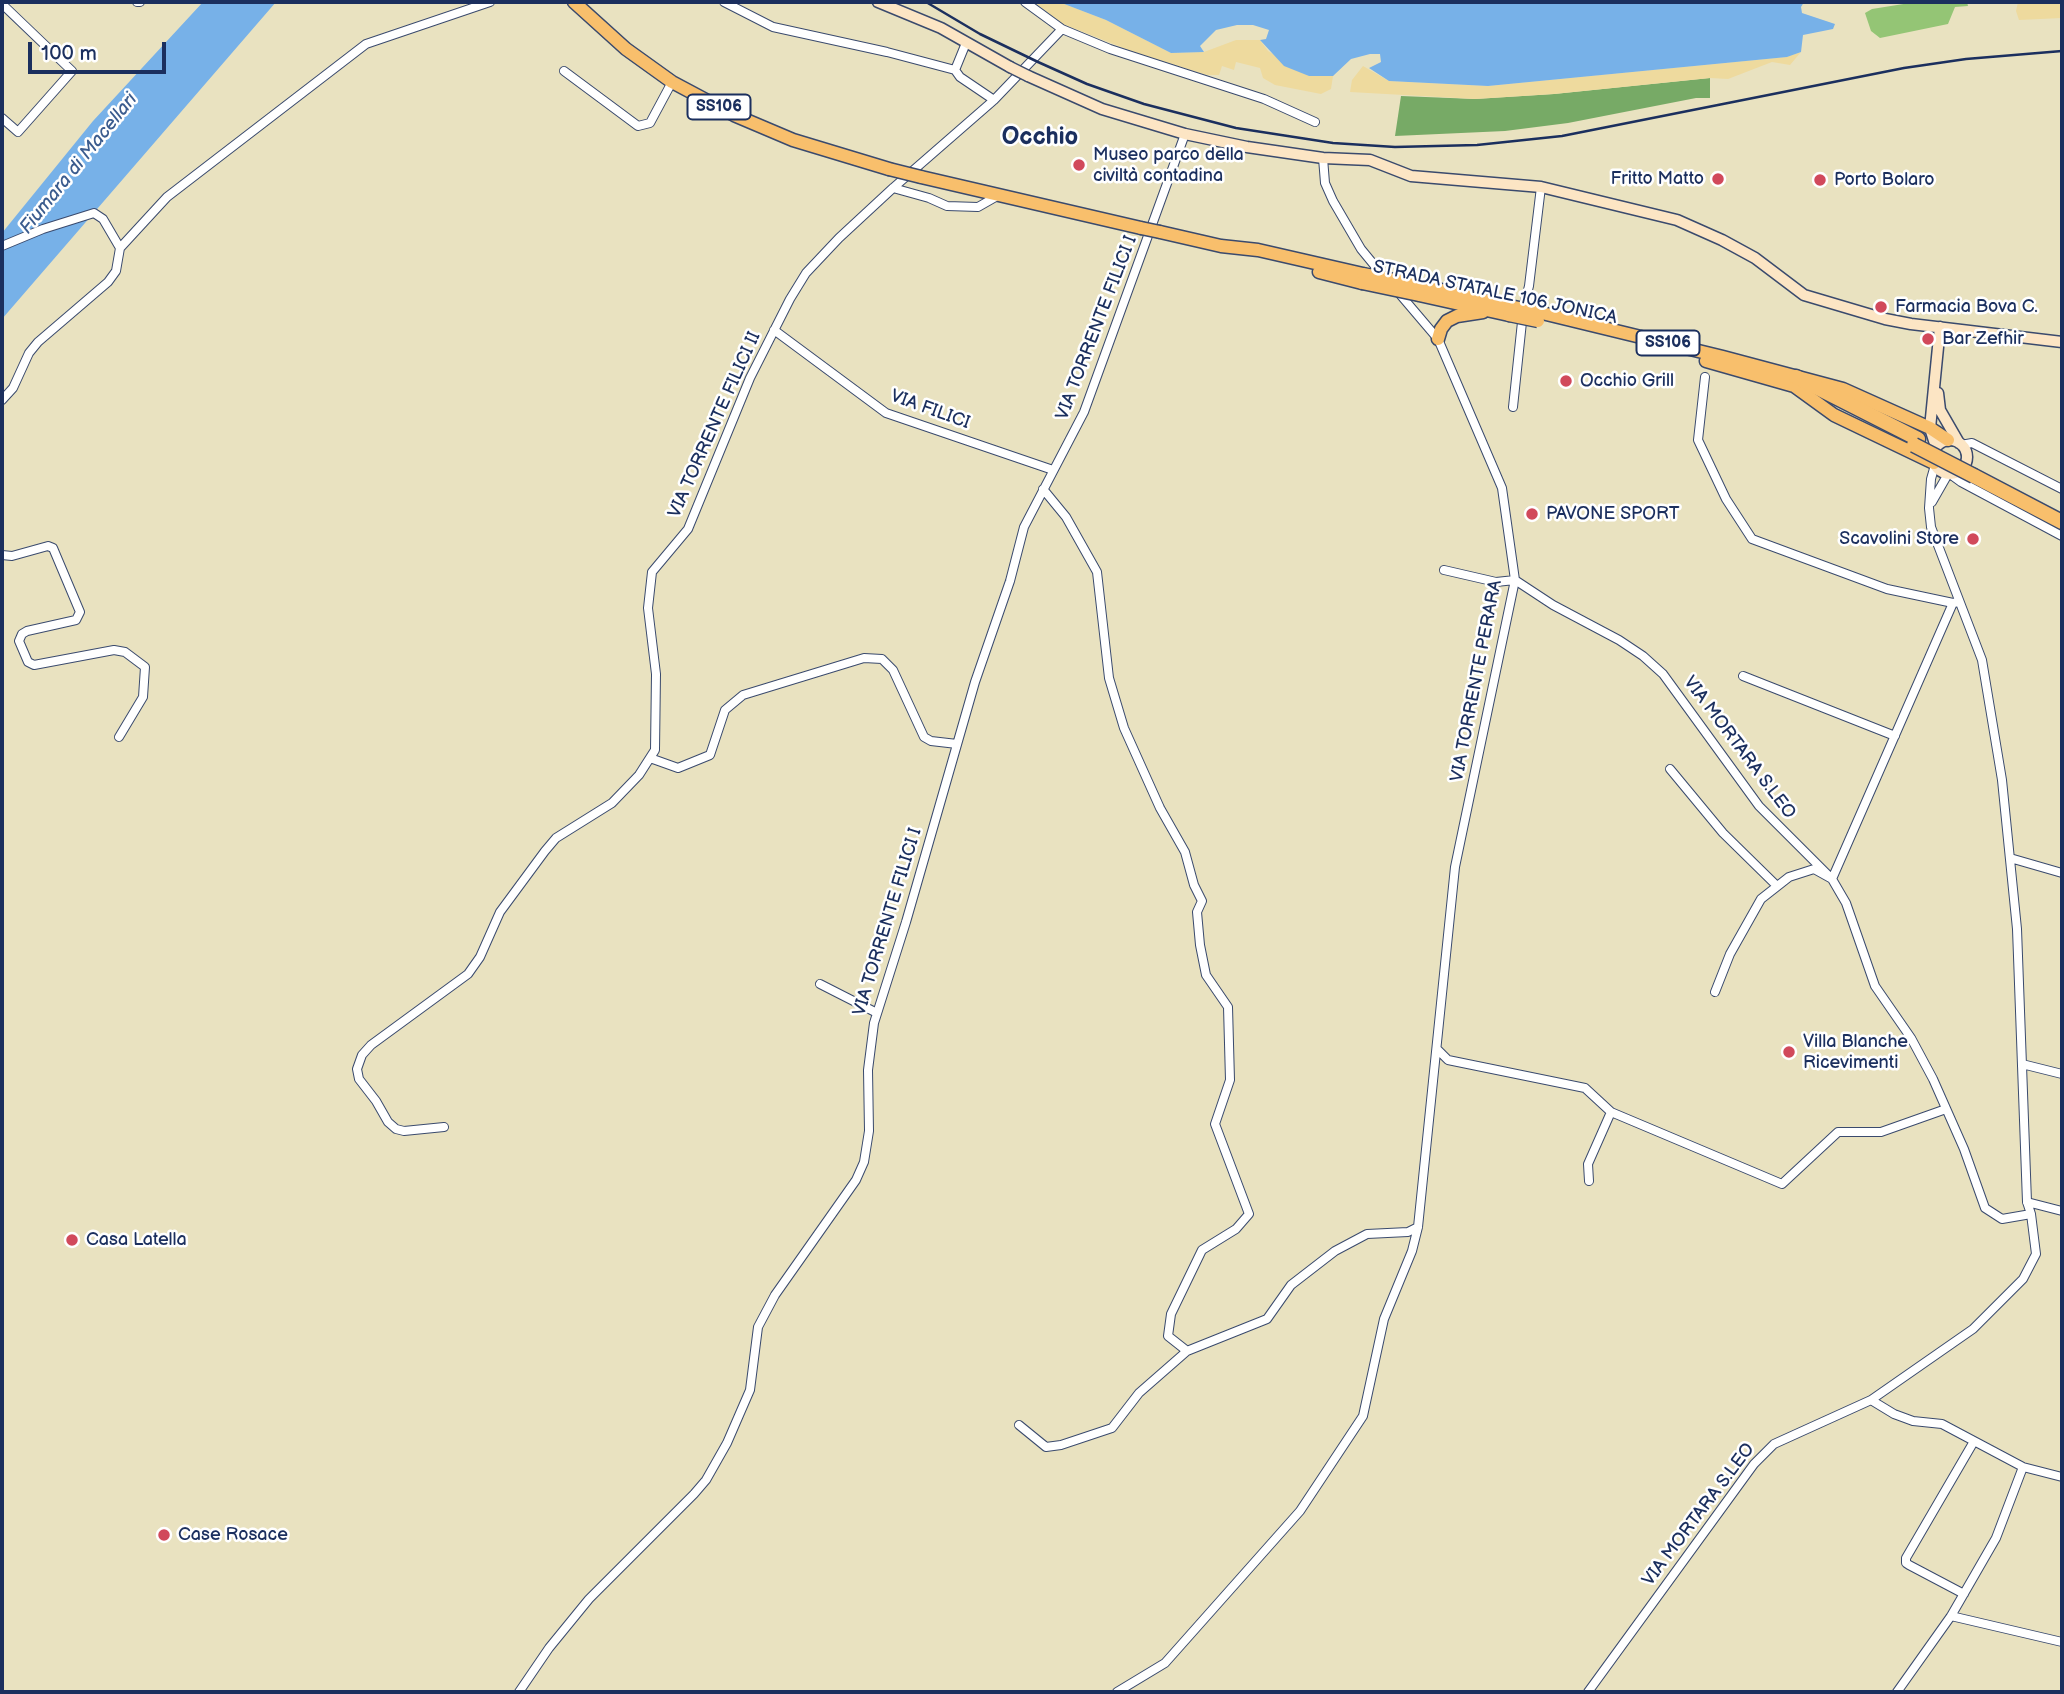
<!DOCTYPE html>
<meta charset="utf-8">
<style>
body{margin:0}
#map{position:relative;width:2064px;height:1694px;overflow:hidden;background:#e9e2c0;font-family:"Balsamiq Sans",sans-serif}
canvas{display:block}
.frame{position:absolute;inset:0;border:4px solid #1b2f5e;pointer-events:none}
.scale{position:absolute;left:28px;top:42px;width:138px;height:32px;box-sizing:border-box;border:4px solid #1b2f5e;border-top:0;padding-left:9px;font-size:21px;line-height:24px;white-space:nowrap;color:#1b2f5e;-webkit-text-stroke:5px #fff;paint-order:stroke}
</style>
<div id="map">
<canvas width="2064" height="1694"></canvas>
<div class="frame"></div>
<div class="scale">100 m</div>
</div>
<script>
const c = document.querySelector('canvas').getContext('2d');
c.lineJoin = 'round';
function fillPath(path, color) { c.fillStyle = color; c.fill(path, 'evenodd'); }
const shape = rows => new Path2D(rows.map(r => 'M' + r).join(''));
function stroke(path, color, width, dash) { c.strokeStyle = color; c.lineWidth = width; c.lineCap = dash ? 'butt' : 'round'; c.setLineDash(dash || []); c.stroke(path); }
function drawText(font, color, halo, rows, align = 'center') {
  c.font = font + ' "Balsamiq Sans",sans-serif'; c.lineWidth = 5; c.setLineDash([]); c.textBaseline = 'middle'; c.strokeStyle = halo; c.fillStyle = color; for (const [text, x, y, turn = 0] of rows) {
    c.save(); c.translate(x, y); c.rotate((+turn || 0) * Math.PI / 180); c.textAlign = isNaN(turn) ? turn : align; if (halo) c.strokeText(text, 0, 0); c.fillText(text, 0, 0); c.restore();
  }
}
fillPath(shape([
 [1916,2,1967,2,1968,6,1955,7,1948,24,1880,38,1871,31,1865,13,1872,9]
]), '#94c575');
fillPath(shape([
 [1710,78,1710,98,1696,98,1568,123,1505,131,1395,136,1401,96,1475,99,1554,94]
]), '#7a6');
fillPath(shape([
 [1034,2,1059,2,1106,20,1171,53,1204,52,1236,40,1260,40,1268,51,1309,76,1333,76,1331,89,1321,94,1275,85,1263,78,1260,68,1236,62,1234,70,1222,66,1219,75,1207,75,1131,51,1063,24],
 [2018,2,2062,2,2062,18,2019,20,2016,11],
 [1801,52,1790,65,1772,62,1728,79,1710,78,1554,94,1475,99,1350,92,1352,80,1363,66,1389,81,1488,86,1786,57]
]), '#eeda9e');
fillPath(shape([
 [203,2,276,2,2,319,2,233,93,121],
 [1059,2,1804,2,1801,7,1802,13,1835,24,1833,29,1803,35,1801,52,1787,57,1488,86,1389,81,1369,68,1381,62,1380,54,1370,54,1351,59,1333,76,1309,76,1284,66,1260,40,1266,39,1269,30,1253,25,1237,25,1216,30,1200,46,1204,52,1171,53,1106,20]
]), '#77b1e8');
const street = shape([
 [137,2,140,2],
 [724,2,773,27,887,52,955,70,966,43],
 [1025,2,1062,29,1110,49,1264,99,1315,122],
 [2,4,72,71,18,132,2,118],
 [955,70,960,77,994,100],
 [564,71,638,126,650,123,672,82],
 [1323,158,1325,183,1333,201,1361,249,1384,277],
 [893,188,929,198,947,206,978,207,999,195],
 [2,246,43,229,94,213,103,219,120,248],
 [1524,305,1529,286,1541,187],
 [774,330,886,413,1053,470],
 [1705,377,1698,440,1726,499,1752,539,1887,589,1953,603],
 [2,400,13,388,29,353,38,342,108,282,116,271,120,248,167,197,366,44,490,2],
 [1513,407,1522,322],
 [1961,445,1972,443,2062,489],
 [1950,474,1961,482,2062,536],
 [1043,489,1066,517,1097,572,1109,678,1124,728,1160,808,1185,852,1194,885,1202,901,1197,912,1200,945,1206,975,1228,1007,1230,1080,1215,1124,1249,1214,1236,1229,1202,1250,1171,1314,1168,1336,1187,1351],
 [1932,502,1948,474],
 [2,555,12,556,48,546,53,548,80,612,76,620,27,631,22,634,19,641,28,662,34,665,114,650,125,652,145,667,143,697,119,737],
 [1444,570,1496,582,1515,580,1553,605,1619,640,1643,656,1663,674,1759,806,1832,879,1846,903,1875,986,1911,1038,1933,1079,1964,1149,1985,1208,2002,1219,2031,1214],
 [1743,676,1895,736],
 [650,758,678,768,710,755,725,710,743,695,864,658,882,659,893,670,924,737,931,741,957,744],
 [1670,769,1723,833,1777,886],
 [2010,858,2062,873],
 [820,984,877,1013],
 [1715,992,1730,954,1761,899,1789,877,1814,869,1832,879,1953,603,1959,602],
 [1437,1049,1448,1060,1585,1088,1611,1112,1782,1184,1838,1132,1881,1132,1946,1109],
 [2022,1064,2062,1074],
 [444,1127,404,1131,396,1129,388,1122,376,1101,359,1079,357,1069,362,1055,371,1045,468,974,480,957,500,912,545,851,556,838,612,803,639,775,655,750,656,674,648,608,652,572,688,529,750,378,790,299,806,273,839,238,893,188,994,100,1062,29],
 [1589,1181,1588,1164,1611,1112],
 [2027,1202,2062,1211],
 [1871,1400,1894,1414,1913,1421,1942,1424,2023,1467,2062,1477],
 [1019,1425,1046,1447,1061,1445,1112,1428,1139,1393,1187,1351,1267,1319,1291,1285,1335,1251,1367,1234,1408,1232,1418,1227],
 [1964,1594,1909,1565,1906,1563,1906,1558,1973,1443],
 [1951,1616,2062,1642],
 [519,1692,549,1648,589,1599,694,1494,706,1480,727,1443,750,1390,758,1327,775,1295,856,1180,864,1162,869,1131,868,1070,874,1023,906,922,975,682,1010,581,1024,527,1084,412,1185,134],
 [1117,1692,1165,1663,1300,1511,1363,1416,1384,1319,1412,1251,1418,1227,1455,867,1515,580,1502,488,1438,339,1398,292],
 [1588,1692,1754,1464,1774,1444,1871,1400,1973,1329,2023,1279,2036,1254,2031,1214,2027,1202,2017,929,2002,780,1982,660,1931,527,1929,508,1931,479,1935,465],
 [1897,1692,1951,1616,1996,1538,2023,1467]
]);
const secondary = shape([
 [878,2,941,28,1010,67],
 [1028,76,1102,109,1185,134,1247,147,1323,158,1370,160,1411,176,1541,187,1677,220,1722,240,1755,258,1804,295,1885,319,1911,324,2062,342],
 [1938,393,1940,410,1959,443],
 '1933 457a17 17 0 1 1 34 0a17 17 0 1 1-34 0Z',
 [1936,447,1930,428,1940,327]
]);
const primary = shape([
 [574,2,626,49,672,82,734,115,793,140,889,169],
 [921,177,1141,228],
 [1160,232,1221,246,1258,250,1363,274],
 [1319,272,1362,283],
 [1420,285,1510,306],
 [1419,295,1509,315],
 [1538,312,1723,357,1843,389,1930,428,1948,440],
 [1438,339,1441,329,1447,321,1457,316,1483,312],
 [1706,361,1794,386,1834,415,1934,463]
]);
const highway = shape([
 [1796,377,1918,439],
 [1974,476,2062,522]
]);
stroke(street, '#3a4a6d', 10);
stroke(secondary, '#3a4a6d', 13);
stroke(primary, '#3a4a6d', 15);
stroke(highway, '#3a4a6d', 17);
stroke(street, '#fff', 8);
stroke(secondary, '#fce5c4', 10);
stroke(primary, '#f8bf6c', 12);
stroke(highway, '#f8bf6c', 14);
stroke(shape([
 [926,2,980,34,1038,62,1087,84,1144,104,1236,128,1333,143,1395,147,1477,145,1562,136,1904,68,1966,59,2062,51]
]), '#1b2f5e', 2.5);
const secondaryBridge = shape([
 [1010,67,1028,76]
]);
const primaryBridge = shape([
 [889,169,921,177],
 [1141,228,1160,232],
 [1363,274,1420,285],
 [1362,283,1419,295],
 [1510,306,1538,312],
 [1509,315,1538,321]
]);
const highwayBridge = shape([
 [1914,445,1974,476]
]);
stroke(secondaryBridge, '#3a4a6d', 13, []);
stroke(primaryBridge, '#3a4a6d', 15, []);
stroke(highwayBridge, '#3a4a6d', 17, []);
stroke(secondaryBridge, '#fce5c4', 10);
stroke(primaryBridge, '#f8bf6c', 12);
stroke(highwayBridge, '#f8bf6c', 14);
for (const [x, y, r, color] of [
 [1079,165,7,"#d1495b"],
 [1718,179,7,"#d1495b"],
 [1820,180,7,"#d1495b"],
 [1881,307,7,"#d1495b"],
 [1928,339,7,"#d1495b"],
 [1566,381,7,"#d1495b"],
 [1532,514,7,"#d1495b"],
 [1973,539,7,"#d1495b"],
 [1789,1052,7,"#d1495b"],
 [72,1240,7,"#d1495b"],
 [164,1535,7,"#d1495b"]
]) { const dot = new Path2D(); dot.arc(x, y, r, 0, 2 * Math.PI); c.fillStyle = color; c.fill(dot); stroke(dot, '#fff', 2.5); }
for (const [x, y, w] of [
 [719,107,63],
 [1668,343,63]
]) { const box = new Path2D(); box.roundRect(x - w / 2, y - 12.5, w, 25, 5); c.fillStyle = '#fff'; c.fill(box); stroke(box, '#1b2f5e', 2); }
drawText('bold 16px', '#1b2f5e', null, [
 ["SS106",719,107],
 ["SS106",1668,343]
]);
drawText('18px', '#1b2f5e', '#fff', [
 ["Museo parco della",1093,155],
 ["civiltà contadina",1093,176],
 ["Fritto Matto",1704,179,"right"],
 ["Porto Bolaro",1834,180],
 ["Farmacia Bova C.",1895,307],
 ["Bar Zefhir",1942,339],
 ["Occhio Grill",1580,381],
 ["PAVONE SPORT",1546,514],
 ["Scavolini Store",1959,539,"right"],
 ["Villa Blanche",1803,1042],
 ["Ricevimenti",1803,1063],
 ["Casa Latella",86,1240],
 ["Case Rosace",178,1535]
], 'left');
drawText('18px', '#1b2f5e', '#fff', [
 ["STRADA STATALE 106 JONICA",1495,293,12],
 ["VIA TORRENTE FILICI I",1097,328,-69],
 ["VIA FILICI",930,410,20],
 ["VIA TORRENTE FILICI II",715,425,-66],
 ["VIA TORRENTE PERARA",1477,681,-79],
 ["VIA MORTARA S.LEO",1739,748,53],
 ["VIA TORRENTE FILICI I",888,922,-73],
 ["VIA MORTARA S.LEO",1699,1515,-53]
]);
drawText('italic 19px', '#3b5c8e', '#fff', [
 ["Fiumara di Macellari",79,164,-51]
]);
drawText('bold 24px', '#1b2f5e', '#fff', [
 ["Occhio",1040,138]
]);
</script>
